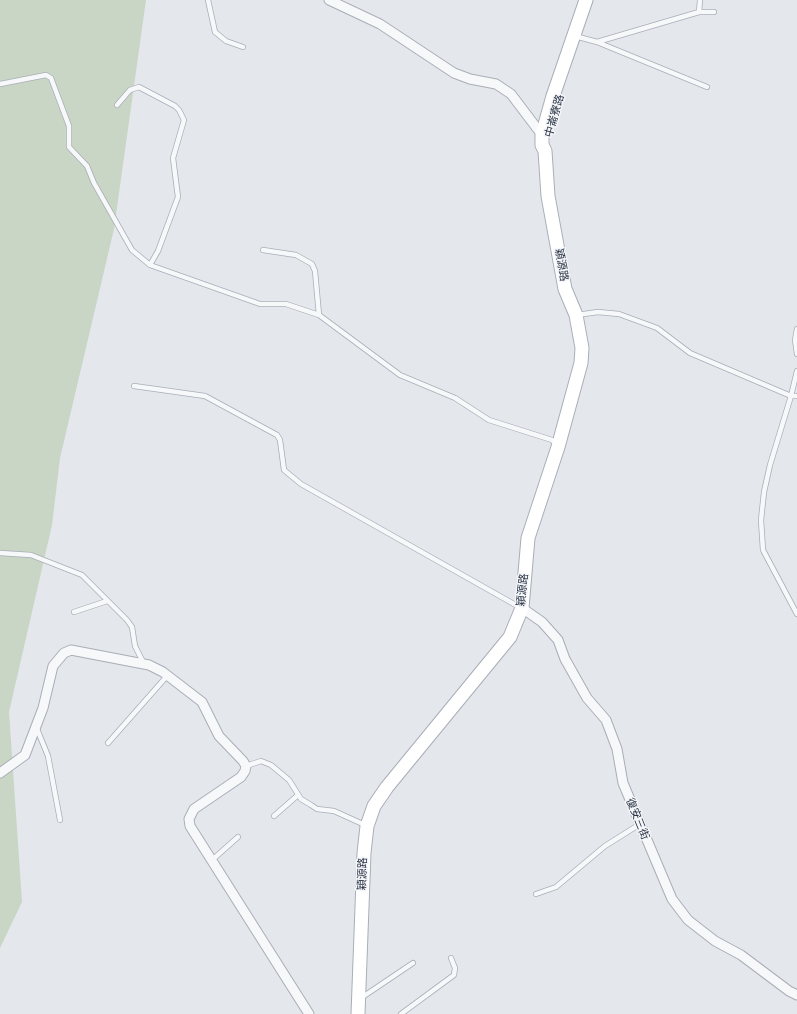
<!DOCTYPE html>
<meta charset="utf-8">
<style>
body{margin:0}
canvas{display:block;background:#e4e7ec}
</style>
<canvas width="797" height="1014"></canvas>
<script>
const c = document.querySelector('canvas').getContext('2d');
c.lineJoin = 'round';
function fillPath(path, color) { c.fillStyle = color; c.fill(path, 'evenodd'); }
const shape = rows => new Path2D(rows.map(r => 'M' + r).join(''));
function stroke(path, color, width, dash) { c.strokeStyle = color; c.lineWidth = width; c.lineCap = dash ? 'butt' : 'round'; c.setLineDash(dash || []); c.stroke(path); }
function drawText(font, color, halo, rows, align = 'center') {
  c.font = font + ' Signika,"Noto Sans TC",sans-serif'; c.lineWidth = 3; c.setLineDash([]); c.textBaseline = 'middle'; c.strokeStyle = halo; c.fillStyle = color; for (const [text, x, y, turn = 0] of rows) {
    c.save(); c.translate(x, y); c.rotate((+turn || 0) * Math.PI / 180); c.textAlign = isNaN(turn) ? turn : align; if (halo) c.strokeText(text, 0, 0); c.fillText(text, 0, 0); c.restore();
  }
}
fillPath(shape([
 [0,0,146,0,114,229,60,458,52,525,9,712,22,902,0,948]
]), '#c9d6c5');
const lane = shape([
 [208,0,215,32,226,41,243,47],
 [700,0,699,12,714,12],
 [575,36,597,42,707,87],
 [597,42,699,12],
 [0,84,46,75,51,78,69,126,69,147,87,166,94,183,132,250,150,265,260,304,286,304,319,315,400,375,455,398,489,420,552,440,557,446],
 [117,105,130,90,139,87,175,106,179,110,184,120,173,158,178,197,158,251,150,265],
 [263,250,296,255,312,264,315,271,319,315],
 [577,315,598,312,619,314,657,328,690,353,791,396,797,396],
 [797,329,795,340,797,354],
 [797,371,791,396,770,465,764,492,761,520,763,550,797,614],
 [134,386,205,396,277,435,280,440,284,470,301,484,521,608],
 [0,553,31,555,82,575,127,620,132,627,135,646,144,664],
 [74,612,107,601],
 [37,729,48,756,60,820],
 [108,743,167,676],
 [246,766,261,761,271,765,289,780,301,799,311,805,317,809,334,811,365,825],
 [274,816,298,795],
 [211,861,238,837],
 [536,894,556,887,605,846,640,824],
 [361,998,413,963],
 [401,1014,454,975,455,968,451,958]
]);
const street = shape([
 [329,0,380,24,454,73,470,79,496,84,511,94,542,135],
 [522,608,542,622,558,640,565,659,587,698,606,720,617,749,623,783,672,899,688,920,715,941,741,955,789,991,797,995],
 [0,773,25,755,43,708,53,666,64,653,71,650,149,665,163,672,202,702,219,736,243,761,246,766,245,771,241,777,194,809,189,819,190,826,309,1014]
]);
const secondary = shape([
 [358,1014,364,853,367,826,374,806,387,787,510,637,522,608,528,538,558,447,581,363,582,348,576,315,565,289,548,196,545,151,542,145,542,135,553,96,586,0]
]);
stroke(lane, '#a9aeb7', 6);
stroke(street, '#a9aeb7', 11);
stroke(secondary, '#a9aeb7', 15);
stroke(lane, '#f7f8fa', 4.5);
stroke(street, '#f7f8fa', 9);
stroke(secondary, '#fff', 13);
drawText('11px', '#2b3445', '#f4f6f9', [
 ["中崙寮路",555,116,-74],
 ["穎源路",561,265,80],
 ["穎源路",523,590,-84],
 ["復安三街",637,819,68],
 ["穎源路",363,874,-88]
]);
</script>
